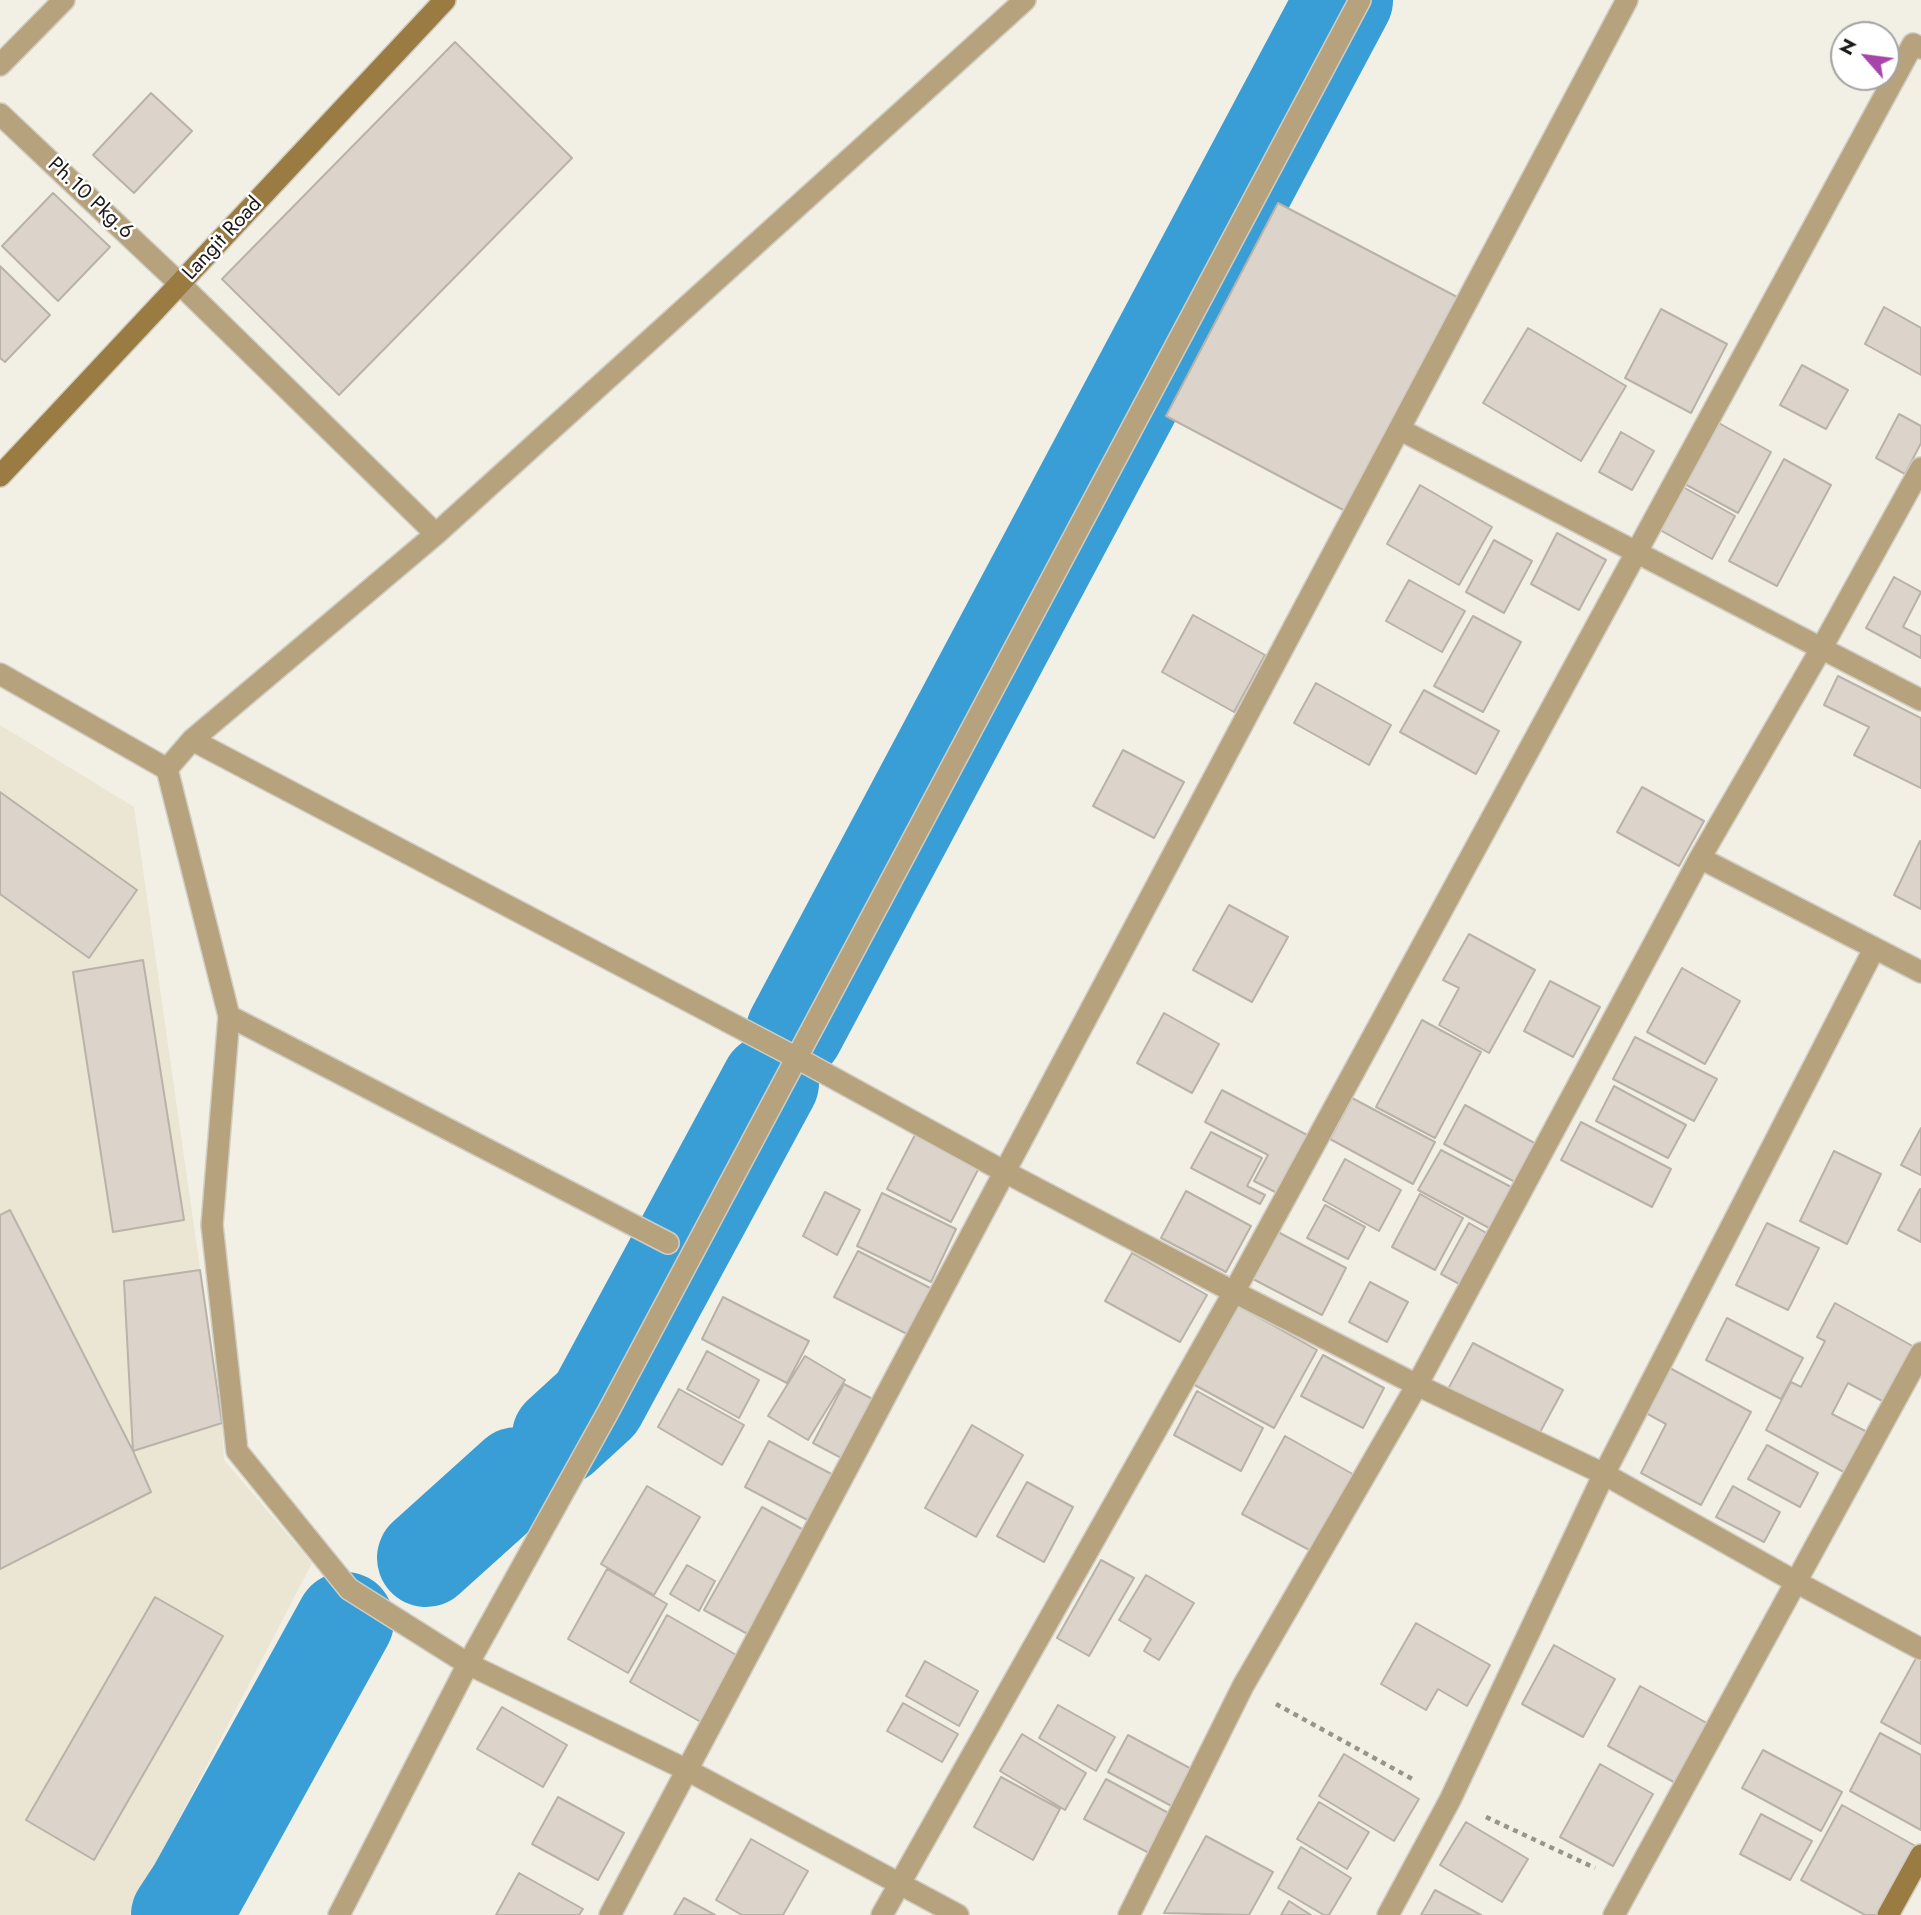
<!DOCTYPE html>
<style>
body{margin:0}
#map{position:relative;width:1921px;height:1915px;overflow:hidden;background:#f2efe4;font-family:Jost,sans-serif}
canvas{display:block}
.north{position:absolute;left:1830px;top:21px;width:70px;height:70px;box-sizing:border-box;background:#fff;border:2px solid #a4a3a2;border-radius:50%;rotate:298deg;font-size:19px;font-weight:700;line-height:28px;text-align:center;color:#1c1a17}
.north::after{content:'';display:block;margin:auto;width:24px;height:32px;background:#a845ab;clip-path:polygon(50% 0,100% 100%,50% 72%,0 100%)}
</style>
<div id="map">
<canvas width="1921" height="1915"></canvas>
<div class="north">N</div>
</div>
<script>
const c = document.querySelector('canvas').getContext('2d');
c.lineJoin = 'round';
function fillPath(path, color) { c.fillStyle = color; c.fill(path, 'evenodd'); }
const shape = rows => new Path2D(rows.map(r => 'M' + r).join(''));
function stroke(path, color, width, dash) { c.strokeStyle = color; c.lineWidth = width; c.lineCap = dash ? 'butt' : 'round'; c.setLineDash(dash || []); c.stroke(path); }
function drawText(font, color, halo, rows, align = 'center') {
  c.font = font + ' Jost,sans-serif'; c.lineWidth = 5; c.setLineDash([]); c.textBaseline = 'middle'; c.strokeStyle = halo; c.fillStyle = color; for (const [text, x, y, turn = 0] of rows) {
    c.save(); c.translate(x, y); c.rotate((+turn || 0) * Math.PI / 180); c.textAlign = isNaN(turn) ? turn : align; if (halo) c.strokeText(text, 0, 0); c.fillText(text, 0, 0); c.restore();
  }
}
fillPath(shape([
 [0,725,134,807,222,1423,224,1460,312,1563,129,1915,0,1915]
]), '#ebe5d3');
stroke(shape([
 [795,1031,1344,0],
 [561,1436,597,1403,770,1083],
 [426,1558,517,1476],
 [180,1915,197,1889,345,1621]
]), '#399ed6', 98);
const building = shape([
 [455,42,572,158,339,395,222,279,455,42],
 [151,93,192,131,134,193,93,155,151,93],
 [53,193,110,247,58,301,2,246,53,193],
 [1278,203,1461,299,1349,513,1166,416,1278,203],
 [0,266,50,315,5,362,0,358,0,266],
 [1884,307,1921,328,1921,375,1865,344,1884,307],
 [1661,309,1727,344,1691,413,1625,378,1661,309],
 [1528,328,1626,386,1581,461,1483,403,1528,328],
 [1802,365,1848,390,1826,429,1780,405,1802,365],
 [1899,414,1921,426,1921,443,1905,474,1876,458,1899,414],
 [1717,422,1771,452,1738,513,1683,483,1717,422],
 [1621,432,1654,451,1632,490,1599,472,1621,432],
 [1784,459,1831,485,1777,586,1729,561,1784,459],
 [1420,485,1492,527,1459,585,1387,544,1420,485],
 [1683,487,1735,516,1712,559,1660,530,1683,487],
 [1557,533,1606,560,1579,610,1531,584,1557,533],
 [1494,540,1532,561,1504,613,1466,592,1494,540],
 [1894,577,1921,592,1903,627,1921,636,1921,658,1866,628,1894,577],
 [1409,580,1465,611,1442,652,1386,621,1409,580],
 [1193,615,1265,655,1234,712,1162,672,1193,615],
 [1473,616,1521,642,1483,712,1434,686,1473,616],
 [1838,676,1921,718,1921,788,1854,755,1869,727,1824,705,1838,676],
 [1316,683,1391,725,1369,765,1294,723,1316,683],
 [1424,690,1499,731,1476,774,1400,732,1424,690],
 [1123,750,1184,782,1154,838,1093,806,1123,750],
 [1642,787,1704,821,1679,866,1617,832,1642,787],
 [0,792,137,890,89,958,0,894,0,792],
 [1920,841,1921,842,1921,909,1894,895,1920,841],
 [1229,905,1288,937,1252,1002,1193,970,1229,905],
 [1469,934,1535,970,1489,1053,1439,1025,1459,988,1443,980,1469,934],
 [143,960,184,1220,113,1232,73,972,143,960],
 [1682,968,1740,1001,1705,1064,1647,1032,1682,968],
 [1550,981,1600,1007,1573,1057,1524,1031,1550,981],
 [1164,1013,1219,1044,1192,1093,1137,1063,1164,1013],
 [1422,1020,1481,1052,1435,1138,1376,1107,1422,1020],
 [1635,1037,1717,1079,1694,1121,1613,1079,1635,1037],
 [1614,1086,1686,1125,1668,1158,1596,1121,1614,1086],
 [1222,1090,1309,1136,1279,1194,1254,1181,1268,1155,1205,1122,1222,1090],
 [1352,1098,1435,1142,1413,1184,1330,1139,1352,1098],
 [1465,1105,1538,1145,1517,1183,1444,1144,1465,1105],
 [1581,1122,1671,1169,1652,1207,1561,1160,1581,1122],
 [1921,1128,1921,1175,1901,1165,1921,1128],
 [917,1131,981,1164,951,1222,887,1189,917,1131],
 [1211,1132,1262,1158,1247,1186,1265,1195,1260,1204,1191,1168,1211,1132],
 [1441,1150,1513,1188,1491,1229,1418,1190,1441,1150],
 [1834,1151,1881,1174,1847,1244,1800,1221,1834,1151],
 [1345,1159,1401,1190,1379,1231,1323,1200,1345,1159],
 [1920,1189,1921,1189,1921,1242,1898,1230,1920,1189],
 [1186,1191,1251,1226,1226,1272,1161,1238,1186,1191],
 [825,1192,860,1210,837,1255,803,1236,825,1192],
 [882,1193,956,1229,931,1282,857,1246,882,1193],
 [1420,1194,1463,1218,1435,1270,1392,1247,1420,1194],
 [1325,1205,1365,1227,1348,1259,1307,1238,1325,1205],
 [10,1210,133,1451,151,1492,0,1569,0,1215,10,1210],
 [1469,1223,1488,1234,1461,1285,1441,1274,1469,1223],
 [1767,1223,1819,1248,1788,1310,1736,1285,1767,1223],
 [1278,1232,1346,1268,1322,1315,1253,1279,1278,1232],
 [858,1251,938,1292,915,1338,834,1297,858,1251],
 [1132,1253,1207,1295,1180,1342,1105,1301,1132,1253],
 [200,1270,222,1423,133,1451,124,1281,200,1270],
 [1370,1282,1408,1302,1387,1342,1349,1322,1370,1282],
 [723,1297,809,1341,787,1383,702,1339,723,1297],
 [1835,1303,1918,1349,1888,1404,1848,1383,1832,1414,1875,1436,1853,1477,1766,1430,1791,1382,1801,1387,1825,1341,1817,1337,1835,1303],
 [1235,1304,1317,1350,1274,1428,1191,1383,1235,1304],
 [1727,1318,1803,1358,1781,1399,1706,1360,1727,1318],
 [1473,1343,1563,1390,1538,1436,1448,1389,1473,1343],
 [707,1351,759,1380,739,1418,687,1389,707,1351],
 [1323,1355,1384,1388,1363,1428,1301,1396,1323,1355],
 [805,1356,845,1380,808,1440,768,1416,805,1356],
 [1668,1367,1751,1412,1701,1505,1641,1473,1666,1424,1644,1412,1668,1367],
 [844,1384,880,1403,849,1462,813,1443,844,1384],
 [679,1389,744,1425,722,1465,658,1427,679,1389],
 [1197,1391,1263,1428,1241,1471,1174,1435,1197,1391],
 [972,1425,1023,1455,976,1537,925,1508,972,1425],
 [1285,1436,1358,1477,1315,1553,1242,1514,1285,1436],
 [769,1441,839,1478,815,1524,745,1487,769,1441],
 [1767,1445,1818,1473,1800,1507,1748,1479,1767,1445],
 [1027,1482,1073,1507,1044,1562,997,1536,1027,1482],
 [647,1486,700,1517,654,1595,601,1564,647,1486],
 [1733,1486,1780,1512,1764,1542,1716,1517,1733,1486],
 [762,1507,811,1534,753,1637,704,1610,762,1507],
 [1101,1560,1134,1578,1089,1656,1057,1638,1101,1560],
 [687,1565,715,1581,699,1611,670,1594,687,1565],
 [607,1569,667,1604,628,1673,568,1639,607,1569],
 [1146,1575,1194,1603,1159,1660,1144,1651,1151,1639,1119,1620,1146,1575],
 [155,1597,223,1636,94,1860,26,1820,155,1597],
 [667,1615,745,1660,708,1726,630,1682,667,1615],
 [1416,1623,1490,1665,1467,1706,1438,1689,1426,1710,1381,1684,1416,1623],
 [1554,1645,1615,1679,1583,1737,1522,1704,1554,1645],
 [1920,1651,1921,1652,1921,1744,1881,1722,1920,1651],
 [925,1661,978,1691,959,1726,906,1696,925,1661],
 [1640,1686,1714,1727,1681,1786,1608,1746,1640,1686],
 [903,1703,958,1734,942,1762,887,1731,903,1703],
 [1058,1705,1115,1737,1096,1771,1039,1738,1058,1705],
 [502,1707,567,1745,543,1787,477,1749,502,1707],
 [1880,1733,1921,1755,1921,1830,1850,1791,1880,1733],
 [1022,1734,1086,1773,1065,1810,1000,1771,1022,1734],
 [1128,1735,1199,1773,1179,1810,1108,1772,1128,1735],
 [1763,1750,1842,1792,1821,1831,1742,1788,1763,1750],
 [1344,1754,1419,1799,1394,1841,1319,1796,1344,1754],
 [1600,1764,1653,1794,1613,1866,1560,1837,1600,1764],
 [1001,1777,1060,1809,1033,1860,974,1827,1001,1777],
 [1106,1779,1172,1815,1151,1854,1084,1819,1106,1779],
 [558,1797,624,1833,598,1880,532,1844,558,1797],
 [1319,1802,1369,1832,1347,1869,1297,1839,1319,1802],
 [1842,1805,1919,1848,1883,1915,1865,1915,1801,1880,1842,1805],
 [1761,1814,1812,1841,1790,1880,1740,1854,1761,1814],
 [1466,1822,1528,1859,1502,1902,1440,1865,1466,1822],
 [1206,1836,1273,1872,1249,1915,1164,1913,1206,1836],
 [751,1839,808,1871,783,1915,742,1915,716,1900,751,1839],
 [1301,1847,1351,1878,1329,1915,1324,1915,1278,1888,1301,1847],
 [519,1873,583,1909,579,1915,496,1915,519,1873],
 [1435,1890,1481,1915,1421,1915,1435,1890],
 [684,1898,715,1915,674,1915,684,1898],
 [1289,1901,1311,1915,1281,1915,1289,1901]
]);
fillPath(building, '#dcd4cb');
stroke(building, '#b9b2a9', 2);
const lane = shape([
 [0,65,64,0],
 [0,674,167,769]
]);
const street = shape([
 [0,114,181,285,436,534],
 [1399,429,1921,700],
 [192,740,797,1058,1005,1172,1234,1292,1417,1385,1604,1474,1796,1582,1921,1649],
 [1700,858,1921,972],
 [229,1016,668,1243],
 [339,1915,468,1664,608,1412,1360,0],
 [610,1915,1627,0],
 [882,1915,1234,1292,1913,44,1921,48],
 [958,1915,687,1770,468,1664,349,1589,237,1451,212,1225,229,1016,167,769,192,740,436,534,1025,0],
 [1129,1915,1243,1686,1417,1385,1700,858,1821,649,1921,468],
 [1388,1915,1450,1800,1604,1474,1874,949],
 [1614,1915,1921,1353]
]);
const secondary = shape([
 [0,476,445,0],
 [1888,1915,1921,1855]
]);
stroke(lane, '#d0cdc3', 24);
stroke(street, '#d0cdc3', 24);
stroke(secondary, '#d0cdc3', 24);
stroke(shape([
 [1276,1704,1416,1781],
 [1486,1817,1595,1868]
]), '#97948d', 4.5, [5, 5]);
stroke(lane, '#b6a27d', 21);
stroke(street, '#b6a27d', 21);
stroke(secondary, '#9a7c43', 21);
drawText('21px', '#1c1a17', '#fff', [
 ["Ph.10 Pkg.6",90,199,43],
 ["Langit Road",223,239,-47]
]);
</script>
